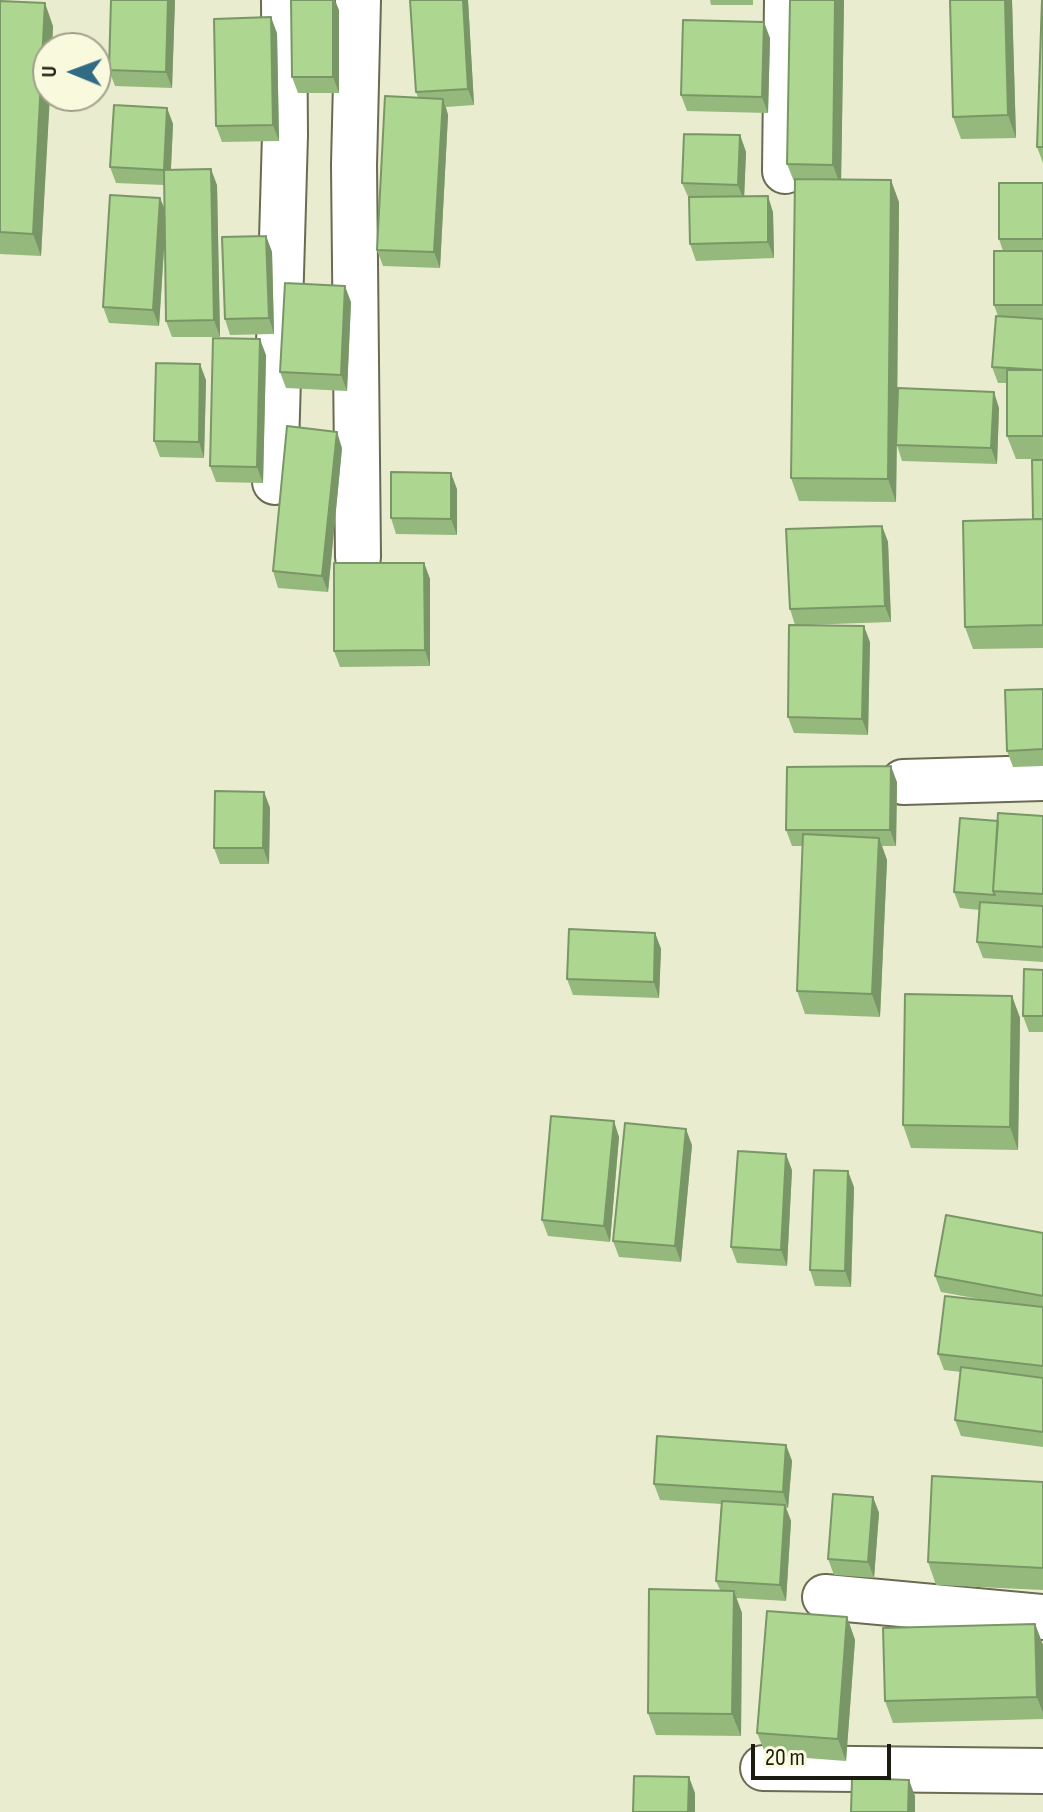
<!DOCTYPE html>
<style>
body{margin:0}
#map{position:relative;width:1043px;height:1812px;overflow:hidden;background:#eaecd0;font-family:"Sofia Sans Condensed",sans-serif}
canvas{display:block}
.north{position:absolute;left:32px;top:32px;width:80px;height:80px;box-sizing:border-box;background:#f8f9dd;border:2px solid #a0a08b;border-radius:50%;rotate:271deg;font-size:22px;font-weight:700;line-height:32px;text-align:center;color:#1b1b11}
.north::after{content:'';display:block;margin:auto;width:28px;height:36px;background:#316c84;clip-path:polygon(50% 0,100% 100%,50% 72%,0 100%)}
.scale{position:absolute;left:751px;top:1744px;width:140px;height:36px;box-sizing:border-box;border:4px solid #1b1b11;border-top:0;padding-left:10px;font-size:24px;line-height:28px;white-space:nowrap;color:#1b1b11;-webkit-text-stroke:6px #f8f9dd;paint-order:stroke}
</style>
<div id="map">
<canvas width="1043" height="1812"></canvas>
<div class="north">U</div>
<div class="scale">20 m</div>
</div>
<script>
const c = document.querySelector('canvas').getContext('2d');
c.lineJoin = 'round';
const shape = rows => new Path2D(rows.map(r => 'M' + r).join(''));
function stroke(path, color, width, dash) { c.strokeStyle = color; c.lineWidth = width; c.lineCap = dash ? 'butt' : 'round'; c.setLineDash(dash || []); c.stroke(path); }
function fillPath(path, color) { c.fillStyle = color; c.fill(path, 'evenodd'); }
const minor = shape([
 [358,0,354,165,358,557],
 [785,171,787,0],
 [275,482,285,135,284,0],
 [903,782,1043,778],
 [825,1597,1043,1617],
 [763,1768,1043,1771]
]);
stroke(minor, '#6a6b52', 48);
stroke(minor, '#fff', 44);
fillPath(shape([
 [175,0,172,88,115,86,109,70],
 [410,0,468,0,474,105,446,107,448,115,440,268,383,266,377,250,418,97,416,92],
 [710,0,753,0,753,5,711,5],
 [790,0,844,0,841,179,899,202,897,431,999,408,997,464,902,461,897,445,896,502,799,501,791,478,795,184,787,164],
 [950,0,1012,0,1016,138,961,139,953,117],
 [1043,0,1043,163,1037,147],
 [0,1,53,26,41,256,0,254],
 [339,10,339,93,298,93,292,77],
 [277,33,279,141,222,142,216,126],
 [770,38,768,113,687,111,681,95],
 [167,108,173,124,171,169,217,185,220,337,172,337,166,321,165,236,159,326,109,323,103,307,160,198,165,209,164,185,116,183,110,167],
 [740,135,746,152,744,196,773,212,774,258,696,261,690,244,689,199,682,183],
 [1043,183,1043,459,1016,459,1007,436,1007,383,998,383,992,367,998,316,994,305,1003,251,999,239],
 [266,236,272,252,274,334,230,335,225,319],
 [351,302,347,391,286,388,280,372],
 [266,355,263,483,216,482,210,466],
 [206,380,204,458,160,457,154,441],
 [342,448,328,592,278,588,273,571],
 [1043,460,1043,648,973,649,965,627,1033,519],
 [457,489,457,535,396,534,391,518],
 [882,526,888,542,891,622,804,625,870,642,868,735,794,733,788,717,795,625,790,609],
 [424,563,430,579,430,666,340,667,334,651],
 [1043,689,1043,766,1013,767,1007,751],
 [897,782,896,846,882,846,887,860,880,1017,805,1014,797,991,803,846,792,846,786,830],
 [264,792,270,808,269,864,220,864,214,848],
 [1043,816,1043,962,983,958,977,942,980,910,960,908,954,892,998,821],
 [655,933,661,949,659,998,573,995,567,979],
 [1043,970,1043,1032,1029,1032,1023,1016],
 [1012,996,1020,1018,1018,1150,911,1148,903,1125],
 [619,1137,610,1242,548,1236,542,1220],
 [692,1145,681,1262,619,1257,613,1241],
 [792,1170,787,1266,737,1263,731,1247],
 [854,1187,851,1287,815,1286,810,1270],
 [1043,1233,1043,1447,961,1436,955,1420,961,1372,944,1370,938,1354,990,1301,941,1292,935,1276],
 [786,1445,792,1461,788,1508,786,1508,791,1521,786,1601,736,1598,742,1613,741,1736,656,1735,648,1713,720,1590,716,1581,721,1504,660,1500,654,1484],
 [1043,1482,1043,1590,936,1585,928,1562],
 [873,1497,879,1513,874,1578,834,1575,828,1559],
 [847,1617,855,1640,846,1761,766,1755,757,1733],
 [1035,1624,1043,1645,1043,1719,893,1723,885,1701]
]), '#95b87d');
fillPath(shape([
 [168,0,175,0,172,88,166,72],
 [333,0,335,0,339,10,339,93,333,77],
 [463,0,468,0,474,105,468,89],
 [835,0,844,0,841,187,833,165],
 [1005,0,1012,0,1016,138,1008,115],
 [45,3,53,26,52,48,48,48,48,96,50,96,41,256,33,234],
 [271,17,277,33,279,141,273,125],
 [764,22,770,38,768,113,762,97],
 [443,99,448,115,440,268,434,252],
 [167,108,173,124,170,186,164,170],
 [740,135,746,152,744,201,738,185],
 [211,169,217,185,220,337,214,320],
 [891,180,899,202,896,502,888,479],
 [768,196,773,212,774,258,768,242],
 [160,198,166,214,159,326,153,310],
 [266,236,272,252,274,334,269,318],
 [345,286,351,302,347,391,341,375],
 [260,339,266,355,263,483,257,467],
 [200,364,206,380,204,458,199,442],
 [994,392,999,408,997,464,991,448],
 [337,432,342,448,328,592,322,576],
 [451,473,457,489,457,535,451,519],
 [882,526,888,542,891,622,885,606],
 [424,563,430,579,430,666,425,650],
 [864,626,870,642,868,735,862,719],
 [891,766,897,782,896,846,890,830],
 [264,792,270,808,269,864,263,848],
 [879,838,887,860,880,1017,872,994],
 [655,933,661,949,659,998,654,982],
 [1012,996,1020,1018,1018,1150,1010,1127],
 [614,1121,619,1137,610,1242,604,1226],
 [686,1129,692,1145,681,1262,675,1246],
 [786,1154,792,1170,787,1266,781,1250],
 [848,1171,854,1187,851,1287,845,1271],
 [786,1445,792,1461,788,1508,783,1492],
 [873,1497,879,1513,874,1578,868,1562],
 [785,1505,791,1521,786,1601,780,1585],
 [734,1591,742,1613,741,1736,732,1714],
 [847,1617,855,1640,846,1761,838,1739],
 [1035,1624,1043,1645,1043,1713,1037,1697],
 [689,1777,695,1793,695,1812,688,1812],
 [909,1780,915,1796,915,1812,908,1812]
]), '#799666');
const building = shape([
 [111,0,168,0,166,72,109,70,111,0],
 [291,0,333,0,333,77,292,77,291,0],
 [410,0,463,0,468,89,416,92,410,0],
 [790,0,835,0,833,165,787,164,790,0],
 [950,0,1005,0,1008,115,953,117,950,0],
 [1042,0,1043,0,1043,147,1037,147,1042,0],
 [0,1,45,3,33,234,0,232,0,1],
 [271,17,273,125,216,126,214,19,271,17],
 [683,20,764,22,762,97,681,95,683,20],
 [385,96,443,99,434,252,377,250,385,96],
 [114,105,167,108,164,170,110,167,114,105],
 [684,134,740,135,738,185,682,183,684,134],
 [211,169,214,320,166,321,164,170,211,169],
 [795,179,891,180,888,479,791,478,795,179],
 [999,183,1043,183,1043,239,999,239,999,183],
 [110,195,160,198,153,310,103,307,110,195],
 [768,196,768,242,690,244,689,197,768,196],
 [266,236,269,318,225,319,222,237,266,236],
 [994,251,1043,251,1043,305,994,305,994,251],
 [285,283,345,286,341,375,280,372,285,283],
 [996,316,1043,319,1043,370,992,367,996,316],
 [213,338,260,339,257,467,210,466,213,338],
 [156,363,200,364,199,442,154,441,156,363],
 [1007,370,1043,370,1043,436,1007,436,1007,370],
 [898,388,994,392,991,448,896,445,898,388],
 [287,426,337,432,322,576,273,571,287,426],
 [1032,460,1043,460,1043,519,1033,519,1032,460],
 [391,472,451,473,451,519,391,518,391,472],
 [1043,519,1043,625,965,627,963,521,1043,519],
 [882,526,885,606,790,609,786,529,882,526],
 [334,563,424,563,425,650,334,651,334,563],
 [789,625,864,626,862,719,788,717,789,625],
 [1043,689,1043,749,1007,751,1005,690,1043,689],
 [891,766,890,830,786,830,787,767,891,766],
 [215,791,264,792,263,848,214,848,215,791],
 [998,813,1043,816,1043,894,993,891,998,813],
 [960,818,998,821,993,891,995,895,954,892,960,818],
 [803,834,879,838,872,994,797,991,803,834],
 [980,902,1043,906,1043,947,977,942,980,902],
 [569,929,655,933,654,982,567,979,569,929],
 [1024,969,1043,970,1043,1016,1023,1016,1024,969],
 [905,994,1012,996,1010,1127,903,1125,905,994],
 [551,1116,614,1121,604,1226,542,1220,551,1116],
 [625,1123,686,1129,675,1246,613,1241,625,1123],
 [738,1151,786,1154,781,1250,731,1247,738,1151],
 [814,1170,848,1171,845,1271,810,1270,814,1170],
 [946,1215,1043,1233,1043,1296,935,1276,946,1215],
 [945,1296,1043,1307,1043,1366,938,1354,945,1296],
 [961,1367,1043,1378,1043,1432,955,1420,961,1367],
 [657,1436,786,1445,783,1492,654,1484,657,1436],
 [932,1476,1043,1482,1043,1568,928,1562,932,1476],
 [833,1494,873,1497,868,1562,828,1559,833,1494],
 [722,1501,785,1505,780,1585,716,1581,722,1501],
 [649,1589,734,1591,732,1714,648,1713,649,1589],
 [767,1611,847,1617,838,1739,757,1733,767,1611],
 [1035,1624,1037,1697,885,1701,883,1628,1035,1624],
 [634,1776,689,1777,688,1812,633,1812,634,1776],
 [852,1778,909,1780,908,1812,851,1812,852,1778]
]);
fillPath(building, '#add691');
stroke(building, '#799666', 2);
</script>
